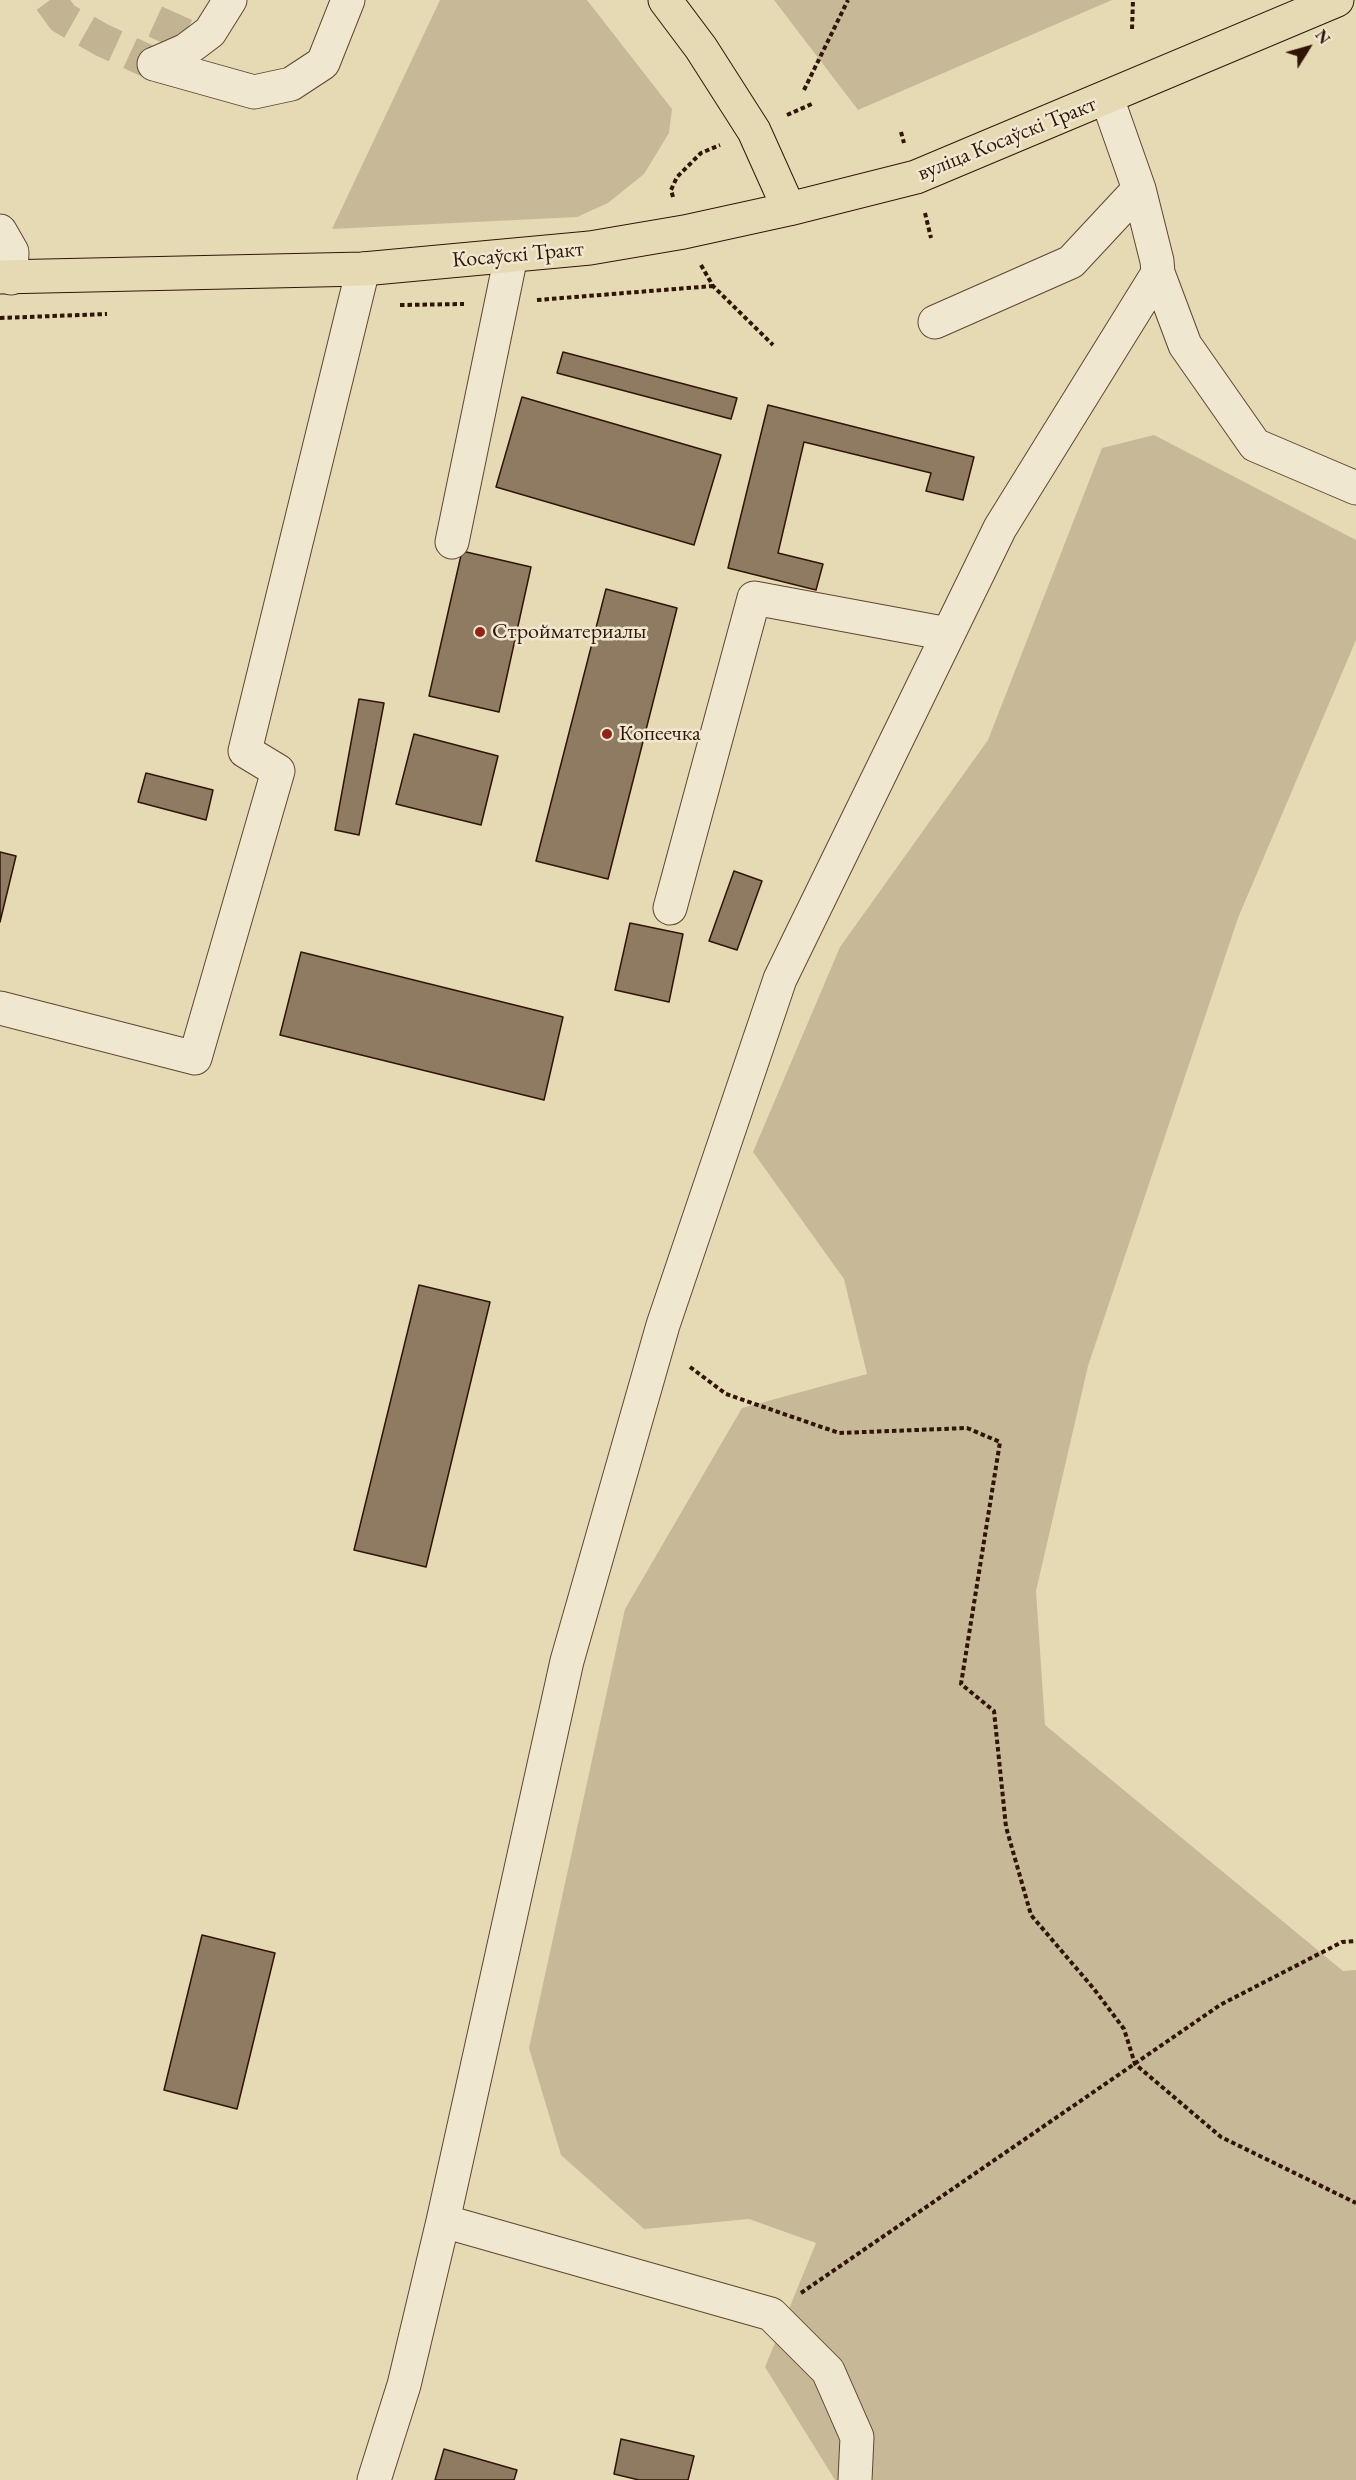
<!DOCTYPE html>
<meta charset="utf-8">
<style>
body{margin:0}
#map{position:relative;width:1356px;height:2480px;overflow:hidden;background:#e6dab5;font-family:"EB Garamond",serif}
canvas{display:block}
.north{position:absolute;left:1278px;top:18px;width:60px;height:60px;-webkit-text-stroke:4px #efe7cf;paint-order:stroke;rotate:53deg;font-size:16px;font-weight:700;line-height:24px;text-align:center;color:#301507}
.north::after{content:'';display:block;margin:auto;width:21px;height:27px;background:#301507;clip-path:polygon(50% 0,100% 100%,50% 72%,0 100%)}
</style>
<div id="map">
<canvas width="1356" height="2480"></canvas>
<div class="north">N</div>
</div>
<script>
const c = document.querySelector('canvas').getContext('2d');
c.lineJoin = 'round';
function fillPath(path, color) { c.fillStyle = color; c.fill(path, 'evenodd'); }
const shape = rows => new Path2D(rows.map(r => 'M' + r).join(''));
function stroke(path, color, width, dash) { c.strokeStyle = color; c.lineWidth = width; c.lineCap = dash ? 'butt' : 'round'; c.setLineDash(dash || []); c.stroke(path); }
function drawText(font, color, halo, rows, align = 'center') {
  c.font = font + ' "EB Garamond",serif'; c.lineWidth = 5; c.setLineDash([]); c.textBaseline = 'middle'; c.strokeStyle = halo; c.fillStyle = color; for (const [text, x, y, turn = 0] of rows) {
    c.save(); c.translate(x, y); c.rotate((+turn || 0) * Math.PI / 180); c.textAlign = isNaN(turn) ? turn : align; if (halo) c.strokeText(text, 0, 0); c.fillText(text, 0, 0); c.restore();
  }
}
fillPath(shape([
 [440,0,587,0,672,109,669,133,644,174,608,203,577,217,332,229],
 [774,0,1112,0,858,110],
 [1154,435,1356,540,1356,640,1238,918,1088,1366,1036,1591,1045,1725,1343,1971,1356,1970,1356,2480,835,2480,765,2367,816,2243,749,2219,644,2229,561,2155,529,2048,625,1609,742,1408,867,1374,844,1279,753,1152,840,947,988,740,1102,448]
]), '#c7b997');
const building = shape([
 [563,352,737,398,731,419,557,373,563,352],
 [522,397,721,455,694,545,496,487,522,397],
 [768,405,974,457,963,500,926,491,931,473,804,442,778,553,823,564,816,590,728,568,768,405],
 [462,551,531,567,499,712,429,696,462,551],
 [606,589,677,608,608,879,536,861,606,589],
 [359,699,384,703,359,835,335,830,359,699],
 [414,734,498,756,481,825,396,804,414,734],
 [146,773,213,790,206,820,138,802,146,773],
 [0,852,16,856,0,922,0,852],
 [734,871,762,881,737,950,709,941,734,871],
 [630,923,683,934,669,1002,615,990,630,923],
 [301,952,563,1017,544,1100,280,1035,301,952],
 [419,1285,490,1302,426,1567,354,1550,419,1285],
 [202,1935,275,1953,237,2109,164,2090,202,1935],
 [621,2439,694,2456,688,2480,639,2480,614,2474,621,2439],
 [444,2449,517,2470,514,2480,435,2480,444,2449]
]);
fillPath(building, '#8f7b61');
stroke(building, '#301507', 1.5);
stroke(shape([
 [50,0,63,18,102,40,154,64,183,0]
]), '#c2b392', 33, [33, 16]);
const minor = shape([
 [154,64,254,92,291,84,323,63,348,0],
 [154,64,186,50,210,32,230,0],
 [0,231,12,252,11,278],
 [1158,273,1185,345,1255,445,1356,488],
 [935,322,1071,262,1139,189],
 [452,542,511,256],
 [670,908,754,598,948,634],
 [0,1008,195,1058,278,771,245,751,363,269],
 [374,2480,404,2385,443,2221],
 [855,2480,857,2437,828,2371,771,2314,443,2221,567,1661,663,1325,780,979,1000,528,1158,273,1157,261,1139,189,1107,98]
]);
const major = shape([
 [665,0,701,48,754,131,789,209],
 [0,277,363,269,590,248,684,232,789,209,916,177,1337,0]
]);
stroke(minor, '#5e4632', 35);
stroke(major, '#301507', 35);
stroke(shape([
 [1132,29,1133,0],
 [804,90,848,0],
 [787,115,814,103],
 [901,132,904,143],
 [673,197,671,190,677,177,701,153,720,145],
 [925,213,931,238],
 [701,265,713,286,773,345],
 [537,300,713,286],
 [400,305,464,304],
 [0,318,107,314],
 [690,1367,726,1394,839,1433,967,1428,1000,1442,961,1684,994,1711,1006,1827,1031,1915,1094,1989,1124,2029,1135,2064,1221,2137,1356,2203],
 [801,2293,1220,2005,1342,1942,1356,1941]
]), '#301507', 4, [4.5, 3]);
stroke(minor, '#efe7cf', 33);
stroke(major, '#e6dab5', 33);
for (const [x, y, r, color] of [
 [480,632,6,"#8f2418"],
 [607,734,6,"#8f2418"]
]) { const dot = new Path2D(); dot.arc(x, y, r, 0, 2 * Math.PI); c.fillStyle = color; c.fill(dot); stroke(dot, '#efe7cf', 2); }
drawText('22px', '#301507', '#efe7cf', [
 ["вуліца Косаўскі Тракт",1007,139,-22],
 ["Косаўскі Тракт",518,255,-5]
]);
drawText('22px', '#301507', '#efe7cf', [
 ["Стройматериалы",492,632],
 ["Копеечка",619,734]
], 'left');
</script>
